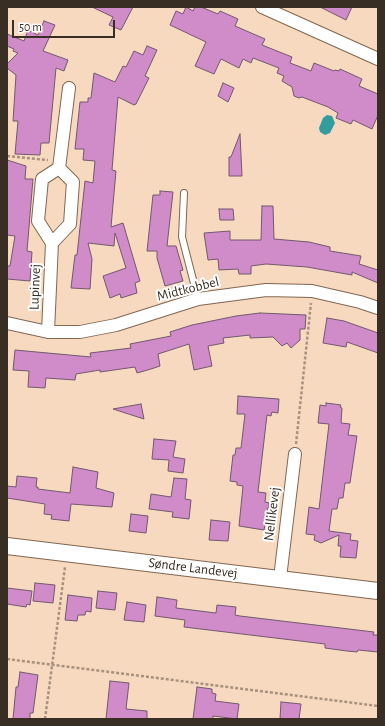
<!DOCTYPE html>
<meta charset="utf-8">
<style>
body{margin:0}
#map{position:relative;width:385px;height:726px;overflow:hidden;background:#f7d9bf;font-family:"Alegreya Sans",sans-serif}
canvas{display:block}
.frame{position:absolute;inset:0;border:8px solid #392e24;pointer-events:none}
.scale{position:absolute;left:12px;top:20px;width:103px;height:18px;box-sizing:border-box;border:2px solid #392e24;border-top:0;padding-left:5px;font-size:12px;line-height:14px;white-space:nowrap;color:#392e24;-webkit-text-stroke:3px #fff;paint-order:stroke}
</style>
<div id="map">
<canvas width="385" height="726"></canvas>
<div class="frame"></div>
<div class="scale">50 m</div>
</div>
<script>
const c = document.querySelector('canvas').getContext('2d');
c.lineJoin = 'round';
function fillPath(path, color) { c.fillStyle = color; c.fill(path, 'evenodd'); }
const shape = rows => new Path2D(rows.map(r => 'M' + r).join(''));
function stroke(path, color, width, dash) { c.strokeStyle = color; c.lineWidth = width; c.lineCap = dash ? 'butt' : 'round'; c.setLineDash(dash || []); c.stroke(path); }
function drawText(font, color, halo, rows, align = 'center') {
  c.font = font + ' "Alegreya Sans",sans-serif'; c.lineWidth = 4; c.setLineDash([]); c.textBaseline = 'middle'; c.strokeStyle = halo; c.fillStyle = color; for (const [text, x, y, turn = 0] of rows) {
    c.save(); c.translate(x, y); c.rotate((+turn || 0) * Math.PI / 180); c.textAlign = isNaN(turn) ? turn : align; if (halo) c.strokeText(text, 0, 0); c.fillText(text, 0, 0); c.restore();
  }
}
fillPath(shape([
 [327,115,332,116,335,123,330,133,325,135,320,132,319,128,323,118]
]), '#339c9e');
const building = shape([
 [92,7,133,7,121,30,109,25,113,17,92,7],
 [186,7,193,11,195,7,201,7,218,14,220,11,238,19,235,26,265,39,262,45,292,57,290,63,311,71,314,63,334,71,335,70,339,71,340,69,362,79,359,86,378,94,378,115,372,129,353,120,351,124,336,118,338,113,328,107,302,97,299,98,294,96,292,87,282,81,284,76,277,73,279,68,253,58,251,63,243,59,239,68,221,59,214,74,195,66,206,42,170,25,176,11,183,14,186,7],
 [320,7,352,7,346,20,320,7],
 [44,21,55,25,43,51,68,60,64,71,56,68,49,143,41,143,40,155,15,154,18,121,13,121,16,75,7,68,7,64,18,53,13,51,14,49,7,46,7,34,24,41,28,30,38,35,44,21],
 [147,46,157,50,145,76,149,78,136,104,134,105,118,97,112,170,116,171,111,227,123,223,140,281,135,283,137,293,121,298,120,294,110,298,103,276,126,268,115,233,114,246,88,243,92,259,90,289,71,288,75,255,77,255,85,181,93,183,95,161,83,160,84,149,75,149,80,102,88,102,88,98,91,98,94,73,115,82,123,66,126,67,134,51,143,55,147,46],
 [223,83,234,88,228,102,218,96,223,83],
 [240,134,242,176,229,176,229,157,231,157,240,134],
 [7,160,26,166,25,179,33,179,27,251,32,252,30,281,7,279,7,266,10,266,15,236,7,235,7,160],
 [160,191,173,192,167,246,176,246,183,270,180,271,183,281,165,286,157,258,157,251,147,251,153,195,160,195,160,191],
 [262,206,273,206,274,239,309,242,330,247,330,251,361,256,359,264,378,270,378,283,352,272,352,275,307,267,266,264,251,266,251,274,239,274,238,269,219,270,218,259,208,260,204,233,230,231,230,240,261,240,262,206],
 [219,209,233,209,234,220,220,220,219,209],
 [260,313,306,315,305,329,300,329,300,340,291,348,287,343,282,346,273,337,250,338,250,335,223,338,224,343,208,346,212,366,194,370,189,344,158,354,160,366,151,369,137,373,135,367,100,372,100,370,76,374,75,380,46,378,45,388,28,387,29,371,13,370,15,350,91,357,90,353,131,348,130,344,171,336,170,332,192,325,236,316,260,313],
 [327,318,344,321,378,333,378,353,347,342,346,347,323,343,327,318],
 [238,396,279,399,278,413,272,412,271,416,267,415,258,492,266,493,265,502,269,503,264,530,239,526,243,486,237,485,237,482,230,481,233,455,235,455,236,448,241,448,245,414,237,414,238,396],
 [326,403,341,405,340,407,342,408,341,423,350,424,348,435,357,436,350,483,345,483,343,498,339,498,337,509,332,509,329,531,351,534,350,540,358,541,356,558,340,557,341,546,338,546,339,535,321,543,314,540,315,535,306,534,309,507,319,509,329,424,318,423,320,405,326,406,326,403],
 [141,404,144,419,113,409,141,404],
 [154,439,176,441,173,457,185,459,183,473,168,471,169,460,152,459,154,439],
 [73,467,98,472,96,488,114,493,112,507,71,504,69,521,51,519,52,515,44,514,45,504,7,498,7,486,16,487,17,476,37,478,36,487,38,487,38,489,70,493,73,467],
 [174,478,187,479,185,499,191,500,189,519,172,517,173,512,149,509,151,494,171,497,174,478],
 [131,514,148,516,146,533,129,531,131,514],
 [211,520,230,522,228,541,209,540,211,520],
 [35,583,55,585,53,603,33,601,35,583],
 [7,588,32,591,30,605,27,604,26,607,7,604,7,588],
 [98,591,117,593,115,610,96,608,98,591],
 [68,595,92,598,91,612,86,611,85,615,78,615,77,621,65,620,68,595],
 [157,597,177,600,176,608,216,613,217,605,236,607,235,615,240,616,374,632,373,635,378,635,378,652,358,650,357,652,347,651,325,648,325,644,184,627,185,620,155,616,157,597],
 [127,602,146,605,144,622,124,620,127,602],
 [20,672,38,675,33,713,30,713,30,719,13,719,16,687,18,687,20,672],
 [110,681,129,683,126,709,147,711,147,719,106,719,110,681],
 [197,687,212,689,212,693,216,694,215,701,239,704,237,719,213,716,213,719,193,719,197,687],
 [281,702,301,704,299,719,280,719,281,702]
]);
fillPath(building, '#d08bc9');
stroke(building, '#71586e', 1);
const lane = shape([
 [184,193,182,237,198,299]
]);
const street = shape([
 [262,7,378,59],
 [52,243,70,224,73,182,59,168],
 [7,323,48,332,80,332,116,325,198,299,266,290,312,291,360,302,378,308],
 [48,332,52,243,38,221,42,179,59,168,69,88],
 [280,578,295,454]
]);
const secondary = shape([
 [7,546,378,591]
]);
stroke(lane, '#816751', 8);
stroke(street, '#816751', 14);
stroke(secondary, '#816751', 18);
stroke(shape([
 [7,156,48,160],
 [296,444,311,303],
 [7,659,378,706],
 [45,719,65,567]
]), '#a8927f', 2.5, [3, 2]);
stroke(lane, '#fff', 6);
stroke(street, '#fff', 12);
stroke(secondary, '#fff', 16);
drawText('14px', '#392e24', '#fff', [
 ["Lupinvej",35,287,-88],
 ["Midtkobbel",188,289,-14],
 ["Nellikevej",272,514,-83],
 ["Søndre Landevej",193,568,7]
]);
</script>
